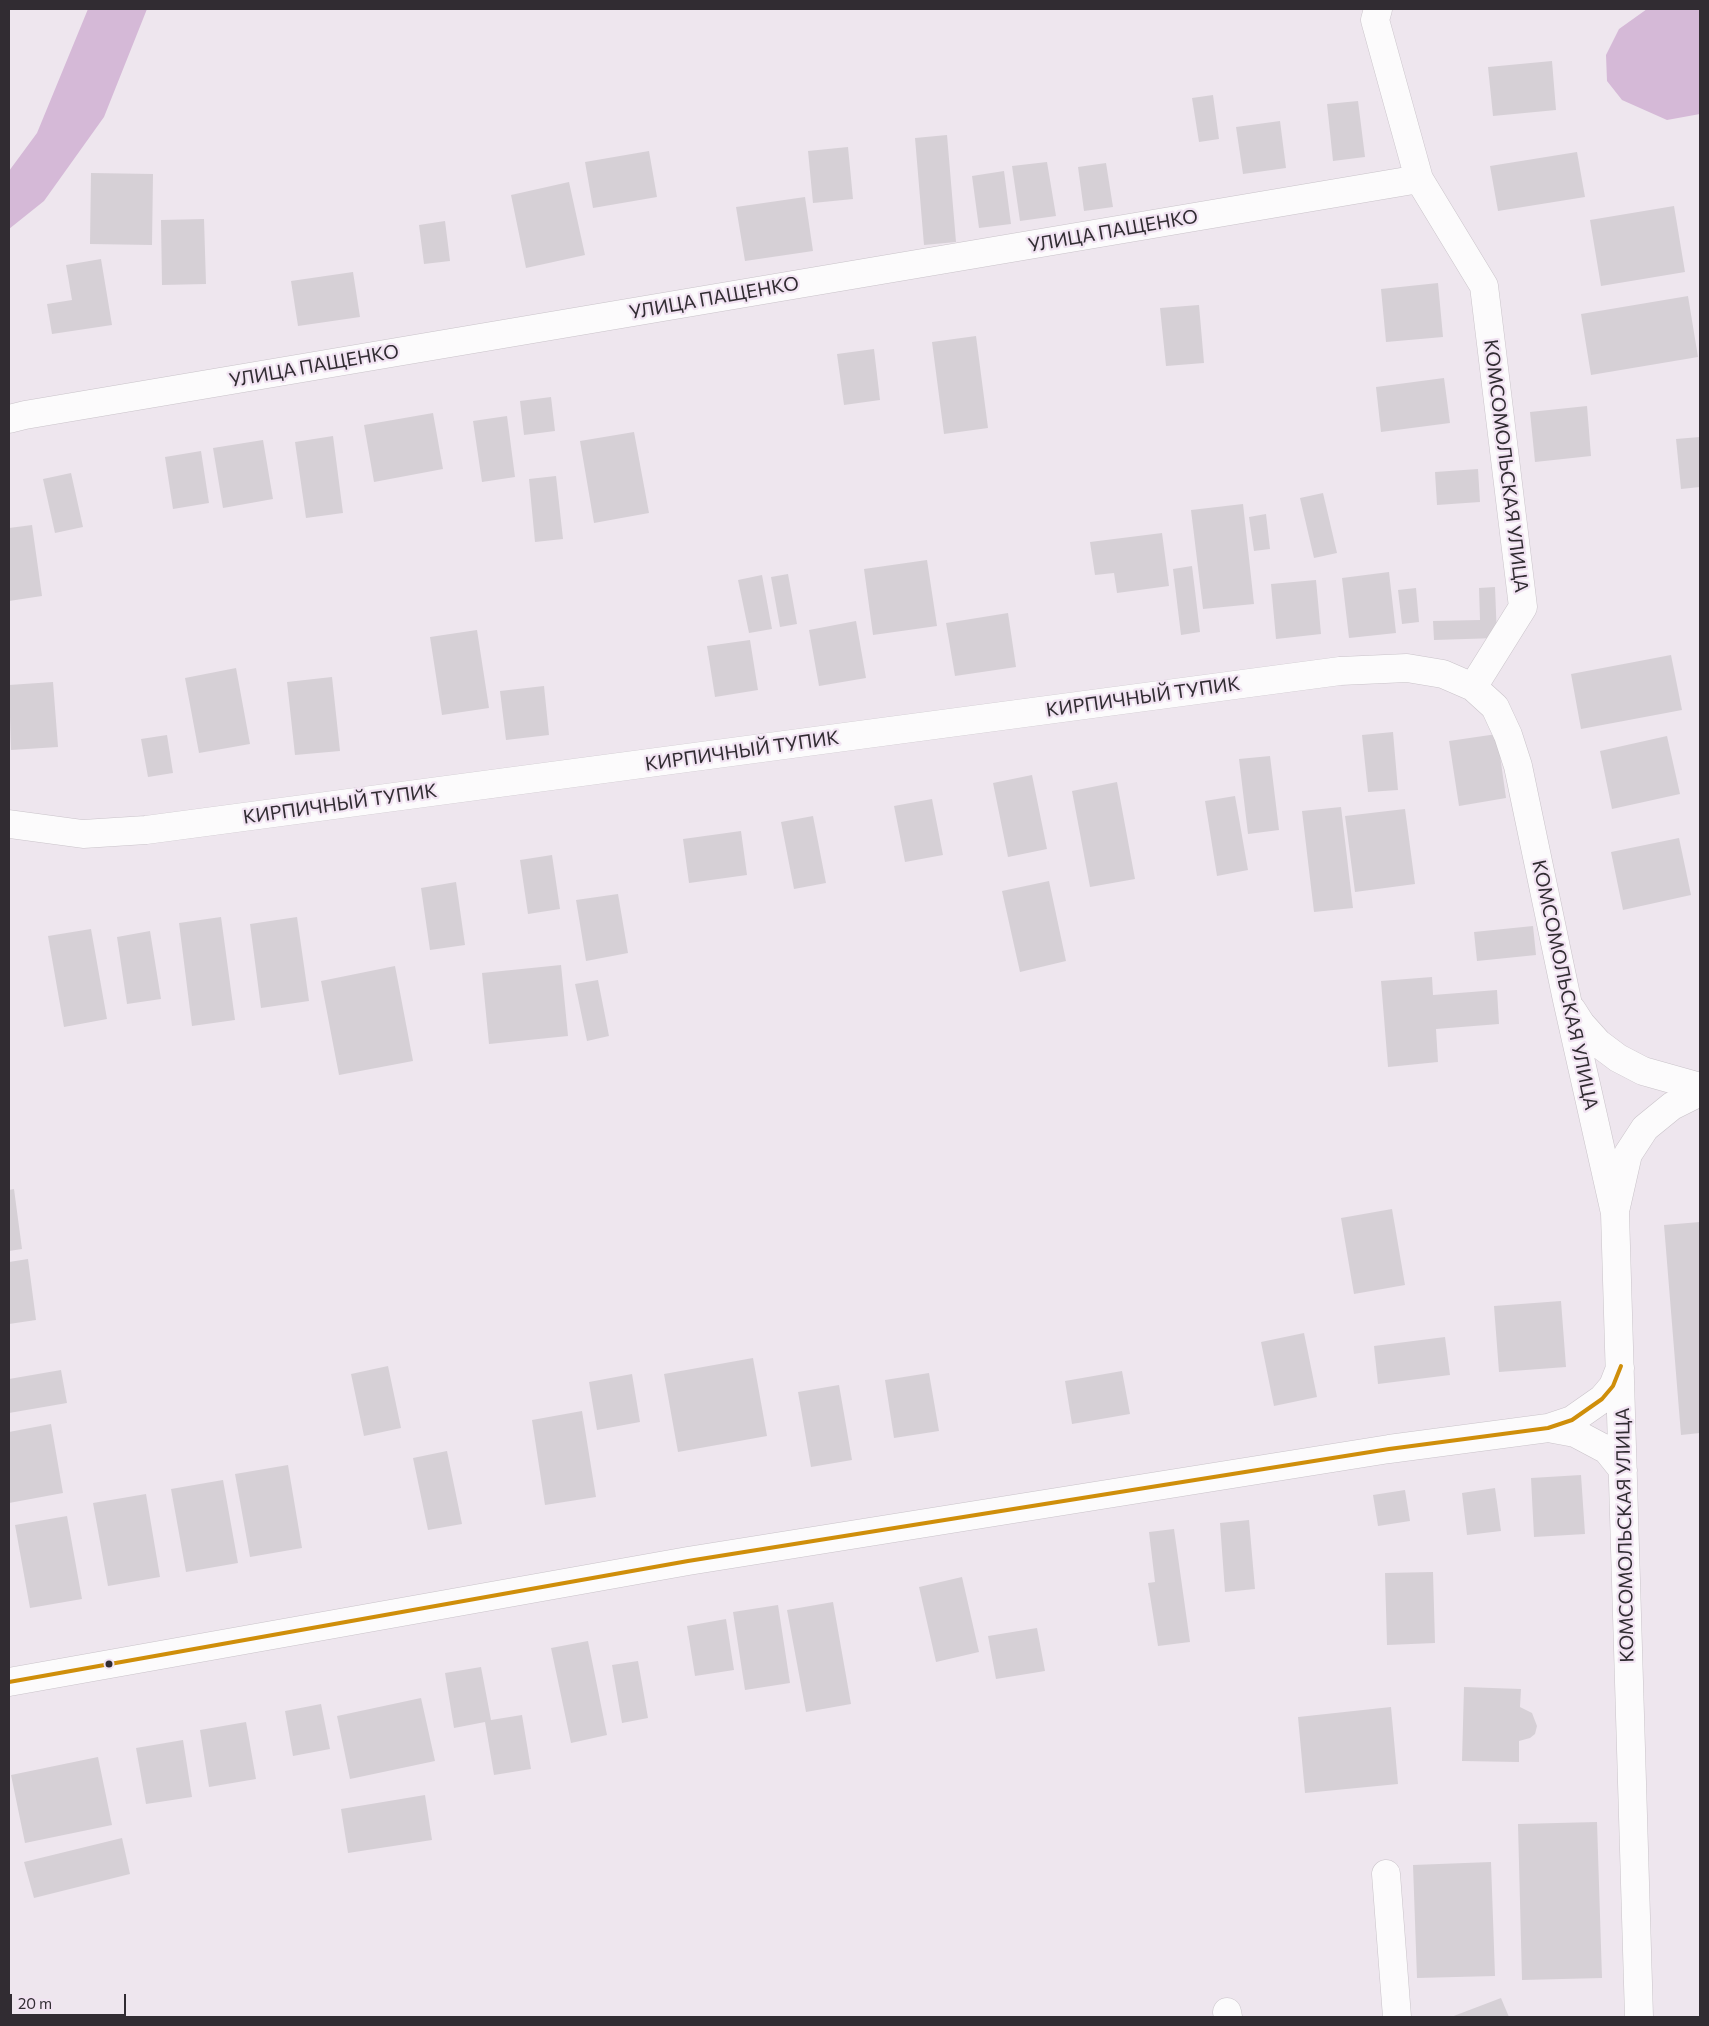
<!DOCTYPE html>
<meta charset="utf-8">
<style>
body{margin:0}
#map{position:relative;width:1709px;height:2026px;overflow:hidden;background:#eee6ee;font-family:Commissioner,sans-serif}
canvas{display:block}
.frame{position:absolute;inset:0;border:10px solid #312c32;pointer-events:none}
.scale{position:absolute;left:10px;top:1994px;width:116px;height:22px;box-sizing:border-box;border:2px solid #312c32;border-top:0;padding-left:6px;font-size:15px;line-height:18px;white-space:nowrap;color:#312c32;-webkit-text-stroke:4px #f1e3f2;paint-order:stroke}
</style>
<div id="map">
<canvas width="1709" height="2026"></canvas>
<div class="frame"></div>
<div class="scale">20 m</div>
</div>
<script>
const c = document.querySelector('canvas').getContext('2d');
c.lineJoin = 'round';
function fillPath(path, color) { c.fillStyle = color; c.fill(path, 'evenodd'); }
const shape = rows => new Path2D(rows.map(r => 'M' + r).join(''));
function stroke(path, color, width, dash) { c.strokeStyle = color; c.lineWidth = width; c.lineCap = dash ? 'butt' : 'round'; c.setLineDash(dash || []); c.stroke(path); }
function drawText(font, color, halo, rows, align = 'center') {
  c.font = font + ' Commissioner,sans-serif'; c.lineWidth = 4.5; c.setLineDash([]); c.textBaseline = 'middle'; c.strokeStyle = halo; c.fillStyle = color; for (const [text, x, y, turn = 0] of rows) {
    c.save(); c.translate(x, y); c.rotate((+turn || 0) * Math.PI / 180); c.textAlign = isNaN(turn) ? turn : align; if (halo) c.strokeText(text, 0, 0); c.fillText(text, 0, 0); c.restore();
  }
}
fillPath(shape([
 [88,9,147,9,104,117,44,201,9,229,9,171,37,133],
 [1647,9,1700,9,1700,114,1667,120,1622,100,1607,81,1606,55,1619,29]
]), '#d5b9d7');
fillPath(shape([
 [1552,61,1556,110,1493,116,1488,67],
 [1213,95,1219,139,1199,142,1192,98],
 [1358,101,1365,157,1333,161,1327,104],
 [1280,121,1286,168,1243,174,1236,127],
 [947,135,956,242,924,245,915,138],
 [848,147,853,199,813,203,808,151],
 [649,151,657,197,593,208,585,162],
 [1577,152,1585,197,1498,211,1490,166],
 [1047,162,1056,216,1020,221,1012,166],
 [1106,163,1113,207,1084,211,1078,167],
 [1004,171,1011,224,979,228,972,176],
 [91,173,153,174,152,245,90,244],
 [569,182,585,255,526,268,511,195],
 [805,197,813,251,745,261,736,207],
 [1674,206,1685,272,1601,286,1590,220],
 [204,219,206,284,162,285,161,220],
 [445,221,450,261,424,264,419,225],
 [101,259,112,325,52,334,47,304,72,300,66,265],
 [353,272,360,317,298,326,291,281],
 [1438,283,1443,337,1386,342,1381,289],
 [1688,296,1698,357,1591,375,1581,314],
 [1199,305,1204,363,1166,366,1160,308],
 [976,336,988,428,944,434,932,342],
 [874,349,880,400,844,405,837,354],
 [1444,378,1450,423,1381,432,1376,387],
 [551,397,555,431,524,435,520,401],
 [1587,406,1591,456,1535,462,1530,412],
 [433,413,443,469,374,482,364,425],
 [507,416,515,477,482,482,473,421],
 [634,432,649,513,594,523,580,441],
 [333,436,343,513,306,518,295,442],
 [1700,437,1700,487,1681,489,1676,439],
 [263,440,273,499,223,508,213,448],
 [201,451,209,503,173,509,165,457],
 [1478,469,1480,502,1437,505,1435,472],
 [71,473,83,527,55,533,43,479],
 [556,476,563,539,535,542,529,479],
 [1323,493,1337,553,1314,558,1300,498],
 [1243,504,1254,604,1203,609,1191,510],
 [1266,514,1270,549,1254,551,1249,517],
 [32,525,42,596,9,601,9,528],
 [1162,533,1169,586,1117,593,1114,573,1095,575,1090,542],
 [927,560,937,626,873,635,864,569],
 [1192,566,1200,632,1181,635,1173,569],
 [1389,572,1396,633,1349,638,1342,578],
 [788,574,797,624,780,627,771,577],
 [762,575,772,629,749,633,738,580],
 [1316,580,1321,634,1276,639,1271,584],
 [1495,587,1497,638,1434,640,1433,621,1480,620,1479,588],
 [1416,588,1419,622,1402,624,1398,590],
 [1008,613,1016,667,955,676,946,623],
 [856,621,866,678,819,686,809,630],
 [477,630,489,708,442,715,430,637],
 [750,640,758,690,715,697,707,646],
 [1671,655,1682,710,1581,729,1571,674],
 [236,668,250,744,199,753,185,678],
 [332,677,340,751,295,755,287,682],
 [53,682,58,747,11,750,9,685],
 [544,686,549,735,506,740,500,691],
 [1393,732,1398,790,1368,792,1362,735],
 [1497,734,1506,798,1459,806,1449,741],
 [167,735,173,773,148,777,141,739],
 [1667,736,1680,794,1612,809,1600,751],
 [1270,756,1279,830,1248,834,1239,759],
 [1032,775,1047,849,1008,857,993,783],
 [1117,782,1135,879,1090,887,1072,791],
 [1235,796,1248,870,1217,876,1205,801],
 [932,799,943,855,905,862,894,806],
 [1341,807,1353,908,1314,912,1302,811],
 [1405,809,1415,884,1355,892,1345,816],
 [813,816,826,883,794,889,781,822],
 [741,831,747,875,689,883,683,839],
 [1679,838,1691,895,1623,910,1611,852],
 [552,855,560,909,528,914,520,860],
 [1049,881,1066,961,1020,972,1002,891],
 [456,882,465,945,430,950,421,888],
 [618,894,628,953,586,961,576,900],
 [221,917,235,1020,192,1026,179,923],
 [297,917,309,1001,261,1008,250,924],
 [1533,926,1536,955,1477,961,1474,932],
 [91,929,107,1019,64,1027,48,936],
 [150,931,161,999,127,1004,117,937],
 [561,965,568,1036,489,1044,482,973],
 [395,966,413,1061,339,1075,321,981],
 [1432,977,1433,995,1497,990,1499,1024,1436,1029,1438,1062,1388,1067,1381,981],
 [598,980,609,1036,587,1041,575,984],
 [14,1189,22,1249,9,1251,9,1190],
 [1392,1209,1405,1285,1354,1294,1341,1218],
 [1700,1222,1700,1433,1681,1435,1664,1225],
 [28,1259,36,1320,9,1324,9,1262],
 [1561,1301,1566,1367,1499,1372,1494,1306],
 [1304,1333,1317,1397,1274,1406,1261,1342],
 [1445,1337,1450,1375,1378,1384,1374,1346],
 [753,1358,767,1436,678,1452,664,1374],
 [388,1366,401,1428,364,1436,351,1374],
 [61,1370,67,1403,9,1413,9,1379],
 [1122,1371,1130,1414,1072,1424,1065,1381],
 [929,1373,939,1431,894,1438,885,1380],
 [632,1374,640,1422,597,1430,589,1382],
 [839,1385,852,1460,811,1467,798,1392],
 [582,1411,596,1497,545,1505,532,1420],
 [51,1424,63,1493,9,1503,9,1432],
 [447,1451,462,1524,428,1530,413,1458],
 [288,1465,302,1548,250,1557,235,1474],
 [1581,1475,1585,1534,1534,1537,1531,1478],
 [223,1480,238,1563,186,1572,171,1489],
 [1495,1488,1501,1531,1467,1535,1462,1493],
 [1405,1490,1410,1521,1378,1526,1373,1495],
 [146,1494,160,1577,108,1586,93,1503],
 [67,1516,82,1599,30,1608,15,1525],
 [1249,1520,1255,1589,1225,1592,1220,1523],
 [1174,1529,1190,1642,1158,1646,1148,1583,1155,1582,1149,1532],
 [1433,1572,1435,1643,1387,1645,1385,1573],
 [962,1577,979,1652,936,1662,919,1587],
 [833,1602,851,1704,806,1712,787,1610],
 [778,1605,790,1683,745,1690,733,1612],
 [726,1619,734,1670,695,1676,687,1626],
 [1037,1628,1045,1671,996,1679,988,1636],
 [588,1641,607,1735,571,1743,551,1648],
 [638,1661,648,1718,622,1723,612,1665],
 [481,1667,491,1720,522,1715,531,1769,494,1775,485,1722,454,1728,445,1673],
 [1464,1687,1521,1689,1520,1707,1532,1713,1537,1726,1535,1734,1530,1738,1519,1741,1519,1762,1462,1761],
 [421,1698,435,1761,350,1779,337,1716],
 [321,1704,330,1749,293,1756,285,1711],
 [1391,1707,1398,1784,1305,1793,1298,1717],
 [246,1722,256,1779,209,1787,200,1730],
 [183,1740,192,1797,146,1804,136,1748],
 [98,1757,112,1825,25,1843,11,1775],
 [425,1795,432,1840,348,1853,341,1809],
 [1597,1822,1602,1978,1522,1980,1518,1824],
 [122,1838,130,1874,34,1898,24,1862],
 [1491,1862,1495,1976,1417,1978,1413,1865],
 [1501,1998,1509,2017,1451,2017]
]), '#d6d0d6');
const minor = shape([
 [1378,9,1375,20,1419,179,1484,286,1523,607,1473,687],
 [9,419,25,415,1419,179],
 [9,824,83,834,146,830,1340,671,1407,668,1443,674,1473,687,1495,707,1508,735,1518,766,1567,1000,1615,1213,1639,2017],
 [1572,1010,1581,1024,1598,1043,1618,1058,1643,1071,1700,1087],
 [1616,1207,1628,1154,1645,1128,1672,1106,1700,1092],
 [1548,1428,1575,1433,1607,1450,1623,1470],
 [9,1682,688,1561,1389,1449,1548,1428,1572,1420,1602,1399,1613,1386,1620,1368],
 [1386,1874,1397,2017],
 [1227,2012,1228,2017]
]);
stroke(minor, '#c9c3c9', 29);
stroke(minor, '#fcfbfc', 28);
stroke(shape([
 [9,1682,688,1561,1389,1449,1548,1428,1572,1420,1602,1399,1613,1386,1621,1366]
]), '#cf8e0a', 4);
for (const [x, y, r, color] of [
 [109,1664,4.5,"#312c32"]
]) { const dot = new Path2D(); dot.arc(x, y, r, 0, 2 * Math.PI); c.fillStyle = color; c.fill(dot); stroke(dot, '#f1e3f2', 2); }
drawText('19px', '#312c32', '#f1e3f2', [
 ["УЛИЦА ПАЩЕНКО",1113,231,-10],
 ["УЛИЦА ПАЩЕНКО",714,298,-10],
 ["УЛИЦА ПАЩЕНКО",314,366,-10],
 ["КОМСОМОЛЬСКАЯ УЛИЦА",1506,466,83],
 ["КИРПИЧНЫЙ ТУПИК",1143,697,-8],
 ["КИРПИЧНЫЙ ТУПИК",742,751,-8],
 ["КИРПИЧНЫЙ ТУПИК",340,804,-8],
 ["КОМСОМОЛЬСКАЯ УЛИЦА",1565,985,78],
 ["КОМСОМОЛЬСКАЯ УЛИЦА",1625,1535,-91]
]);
</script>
